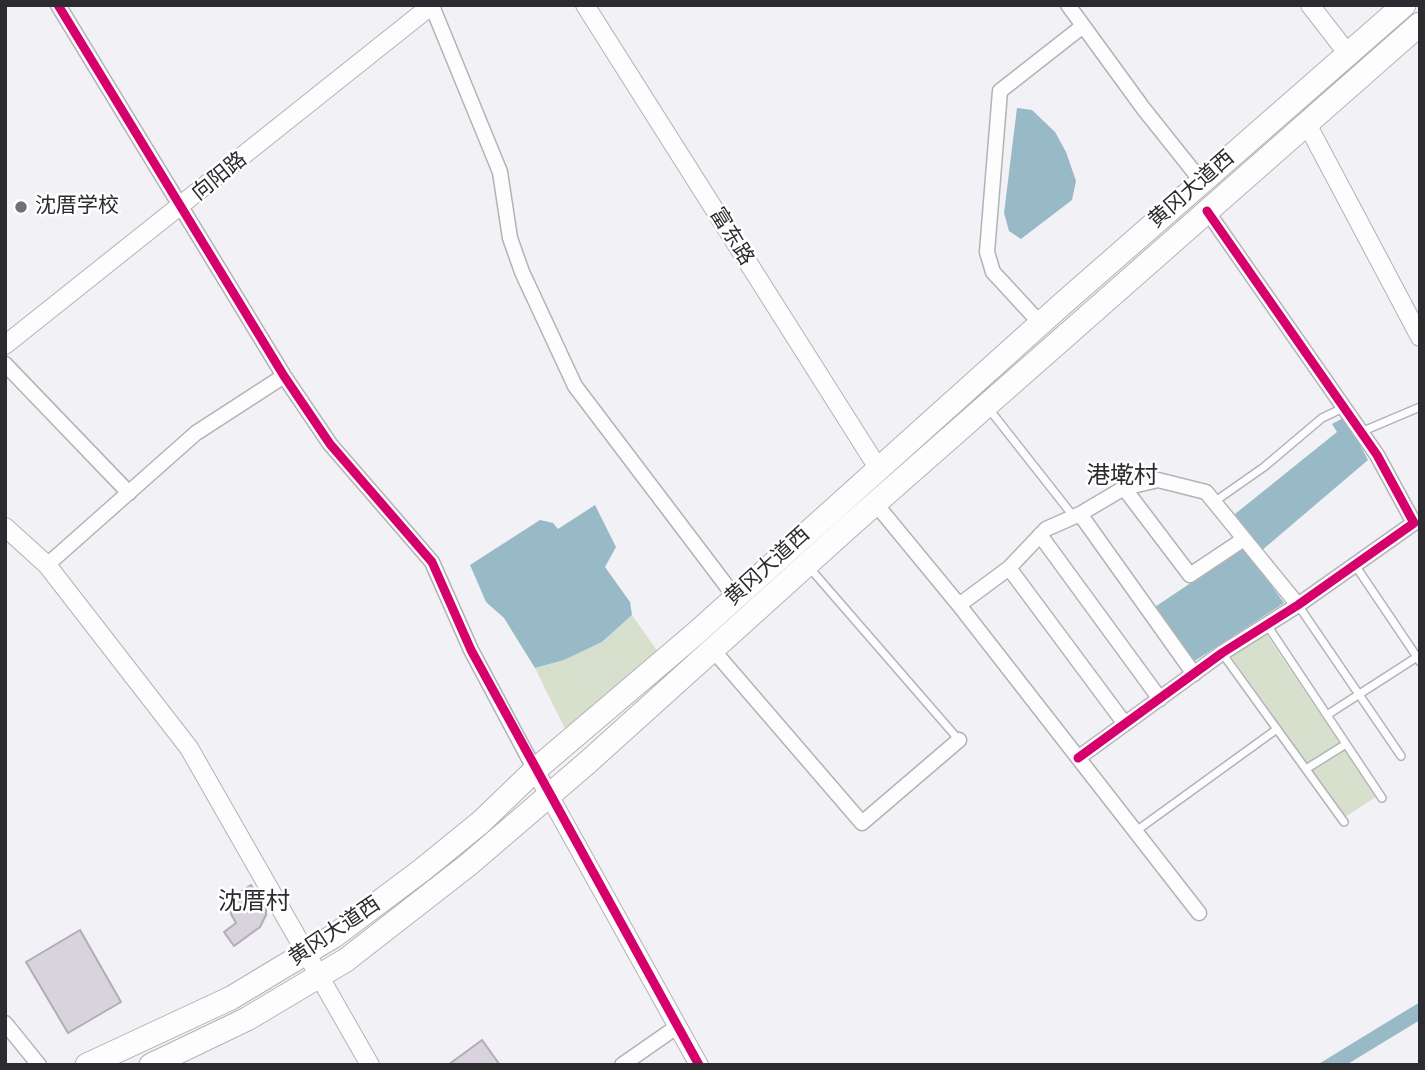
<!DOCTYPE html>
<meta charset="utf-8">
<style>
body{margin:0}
#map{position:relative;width:1425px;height:1070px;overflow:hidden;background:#f1f1f6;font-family:Poppins,sans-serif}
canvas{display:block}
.frame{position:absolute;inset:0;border:7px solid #2c2c30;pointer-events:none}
</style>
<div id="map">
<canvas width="1425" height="1070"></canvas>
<div class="frame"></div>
</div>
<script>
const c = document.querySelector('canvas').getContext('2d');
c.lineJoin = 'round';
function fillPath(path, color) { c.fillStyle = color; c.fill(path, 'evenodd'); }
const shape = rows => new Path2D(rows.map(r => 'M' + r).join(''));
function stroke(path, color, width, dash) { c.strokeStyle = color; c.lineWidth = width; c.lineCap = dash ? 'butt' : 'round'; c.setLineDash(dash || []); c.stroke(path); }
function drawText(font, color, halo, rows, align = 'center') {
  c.font = font + ' Poppins,"Noto Sans SC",sans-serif'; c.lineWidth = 5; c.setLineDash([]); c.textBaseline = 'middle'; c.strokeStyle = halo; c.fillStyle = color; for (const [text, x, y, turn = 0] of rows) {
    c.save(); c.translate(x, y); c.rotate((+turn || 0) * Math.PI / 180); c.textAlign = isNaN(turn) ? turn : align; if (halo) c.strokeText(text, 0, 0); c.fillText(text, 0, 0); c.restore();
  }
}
fillPath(shape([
 [632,615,658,652,571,728,565,729,535,668,564,660,602,642],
 [1266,634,1376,797,1345,817,1231,656]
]), '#d6e0cd');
fillPath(shape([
 [1017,108,1032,110,1055,132,1066,152,1076,181,1072,200,1021,239,1009,231,1004,213],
 [1345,417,1368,460,1261,551,1235,514,1337,432,1332,424],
 [595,505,616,547,605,567,630,602,632,615,602,642,564,660,535,668,504,618,486,602,470,565,540,520,553,523,558,529],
 [1244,547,1284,603,1190,664,1152,609],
 [1420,1002,1420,1020,1346,1065,1317,1065]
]), '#97bac6');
const building = shape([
 [251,885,266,909,266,915,260,927,234,946,224,932,236,923,231,914,231,908,240,892,251,885],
 [80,930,121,1002,68,1033,26,962,80,930],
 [482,1040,500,1065,448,1065,482,1040]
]);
fillPath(building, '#d8d3dc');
stroke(building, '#b0aeb2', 2);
const service = shape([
 [989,409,1074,517],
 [1361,432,1420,407],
 [1214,502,1264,467,1322,418,1343,408],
 [1355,565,1417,657],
 [808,566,959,740],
 [1298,605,1401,756],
 [1267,625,1382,798],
 [1222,653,1344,822],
 [1327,715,1417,657,1420,662],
 [1306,769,1346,744],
 [1136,831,1277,729]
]);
const minor = shape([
 [58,5,284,376,330,444,432,562,471,650,535,770],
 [1068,5,1143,108,1202,182],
 [432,6,500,172,510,238,522,272,575,386,735,597],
 [1040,323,993,272,987,252,1000,91,1083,26],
 [5,364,129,493],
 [1124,488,1190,575,1244,539],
 [875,503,959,605,1199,913],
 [1080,514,1194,674],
 [1040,535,1160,699],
 [47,565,196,433,284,376],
 [1009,568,1125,724],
 [959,605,1009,568,1046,529,1080,514,1124,488,1158,480,1206,492,1298,605],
 [713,650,862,823,959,740],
 [1078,758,1222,653,1298,605,1414,523,1377,455,1207,211],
 [5,1023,39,1065],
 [622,1065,678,1026]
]);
const tertiary = shape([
 [585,5,878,468],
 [1310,5,1348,54],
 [1307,124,1420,337],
 [5,345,432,5],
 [5,527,47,565,189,748,370,1065],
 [535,770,699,1065]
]);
const primary = shape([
 [87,1065,231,998,334,936,422,870,481,822,535,770,695,634,1060,306,1404,5],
 [151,1065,247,1019,346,960,468,865,588,762,853,523,1420,24]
]);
stroke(service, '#b3b3b7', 10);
stroke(minor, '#b3b3b7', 17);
stroke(tertiary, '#b3b3b7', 20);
stroke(primary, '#b3b3b7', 25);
stroke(shape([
 [584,656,593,667],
 [602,670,619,657],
 [540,672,584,656,618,635,633,620],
 [601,675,610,686],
 [577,688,594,676,601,675,600,666,592,668,594,676]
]), '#d8d8da', 2.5, [2, 5]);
stroke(service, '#fdfdfe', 7);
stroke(minor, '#fdfdfe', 14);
stroke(tertiary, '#fdfdfe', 18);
stroke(primary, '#fdfdfe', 23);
stroke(shape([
 [58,5,284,376,330,444,432,562,471,650,699,1065],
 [1078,758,1222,653,1298,605,1414,523,1377,455,1207,211]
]), '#d6006c', 9);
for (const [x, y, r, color] of [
 [21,207,7,"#717175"]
]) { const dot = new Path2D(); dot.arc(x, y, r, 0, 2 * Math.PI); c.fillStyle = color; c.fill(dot); stroke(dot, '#fff', 2.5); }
drawText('21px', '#2c2c30', '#fff', [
 ["向阳路",220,177,-39],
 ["黄冈大道西",1192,190,-41],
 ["富东路",731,237,58],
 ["黄冈大道西",768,567,-42],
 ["黄冈大道西",335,932,-34]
]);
drawText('21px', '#2c2c30', '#fff', [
 ["沈厝学校",35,207]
], 'left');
drawText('24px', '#2c2c30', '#fff', [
 ["港墘村",1122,477],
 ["沈厝村",254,903]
]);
</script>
